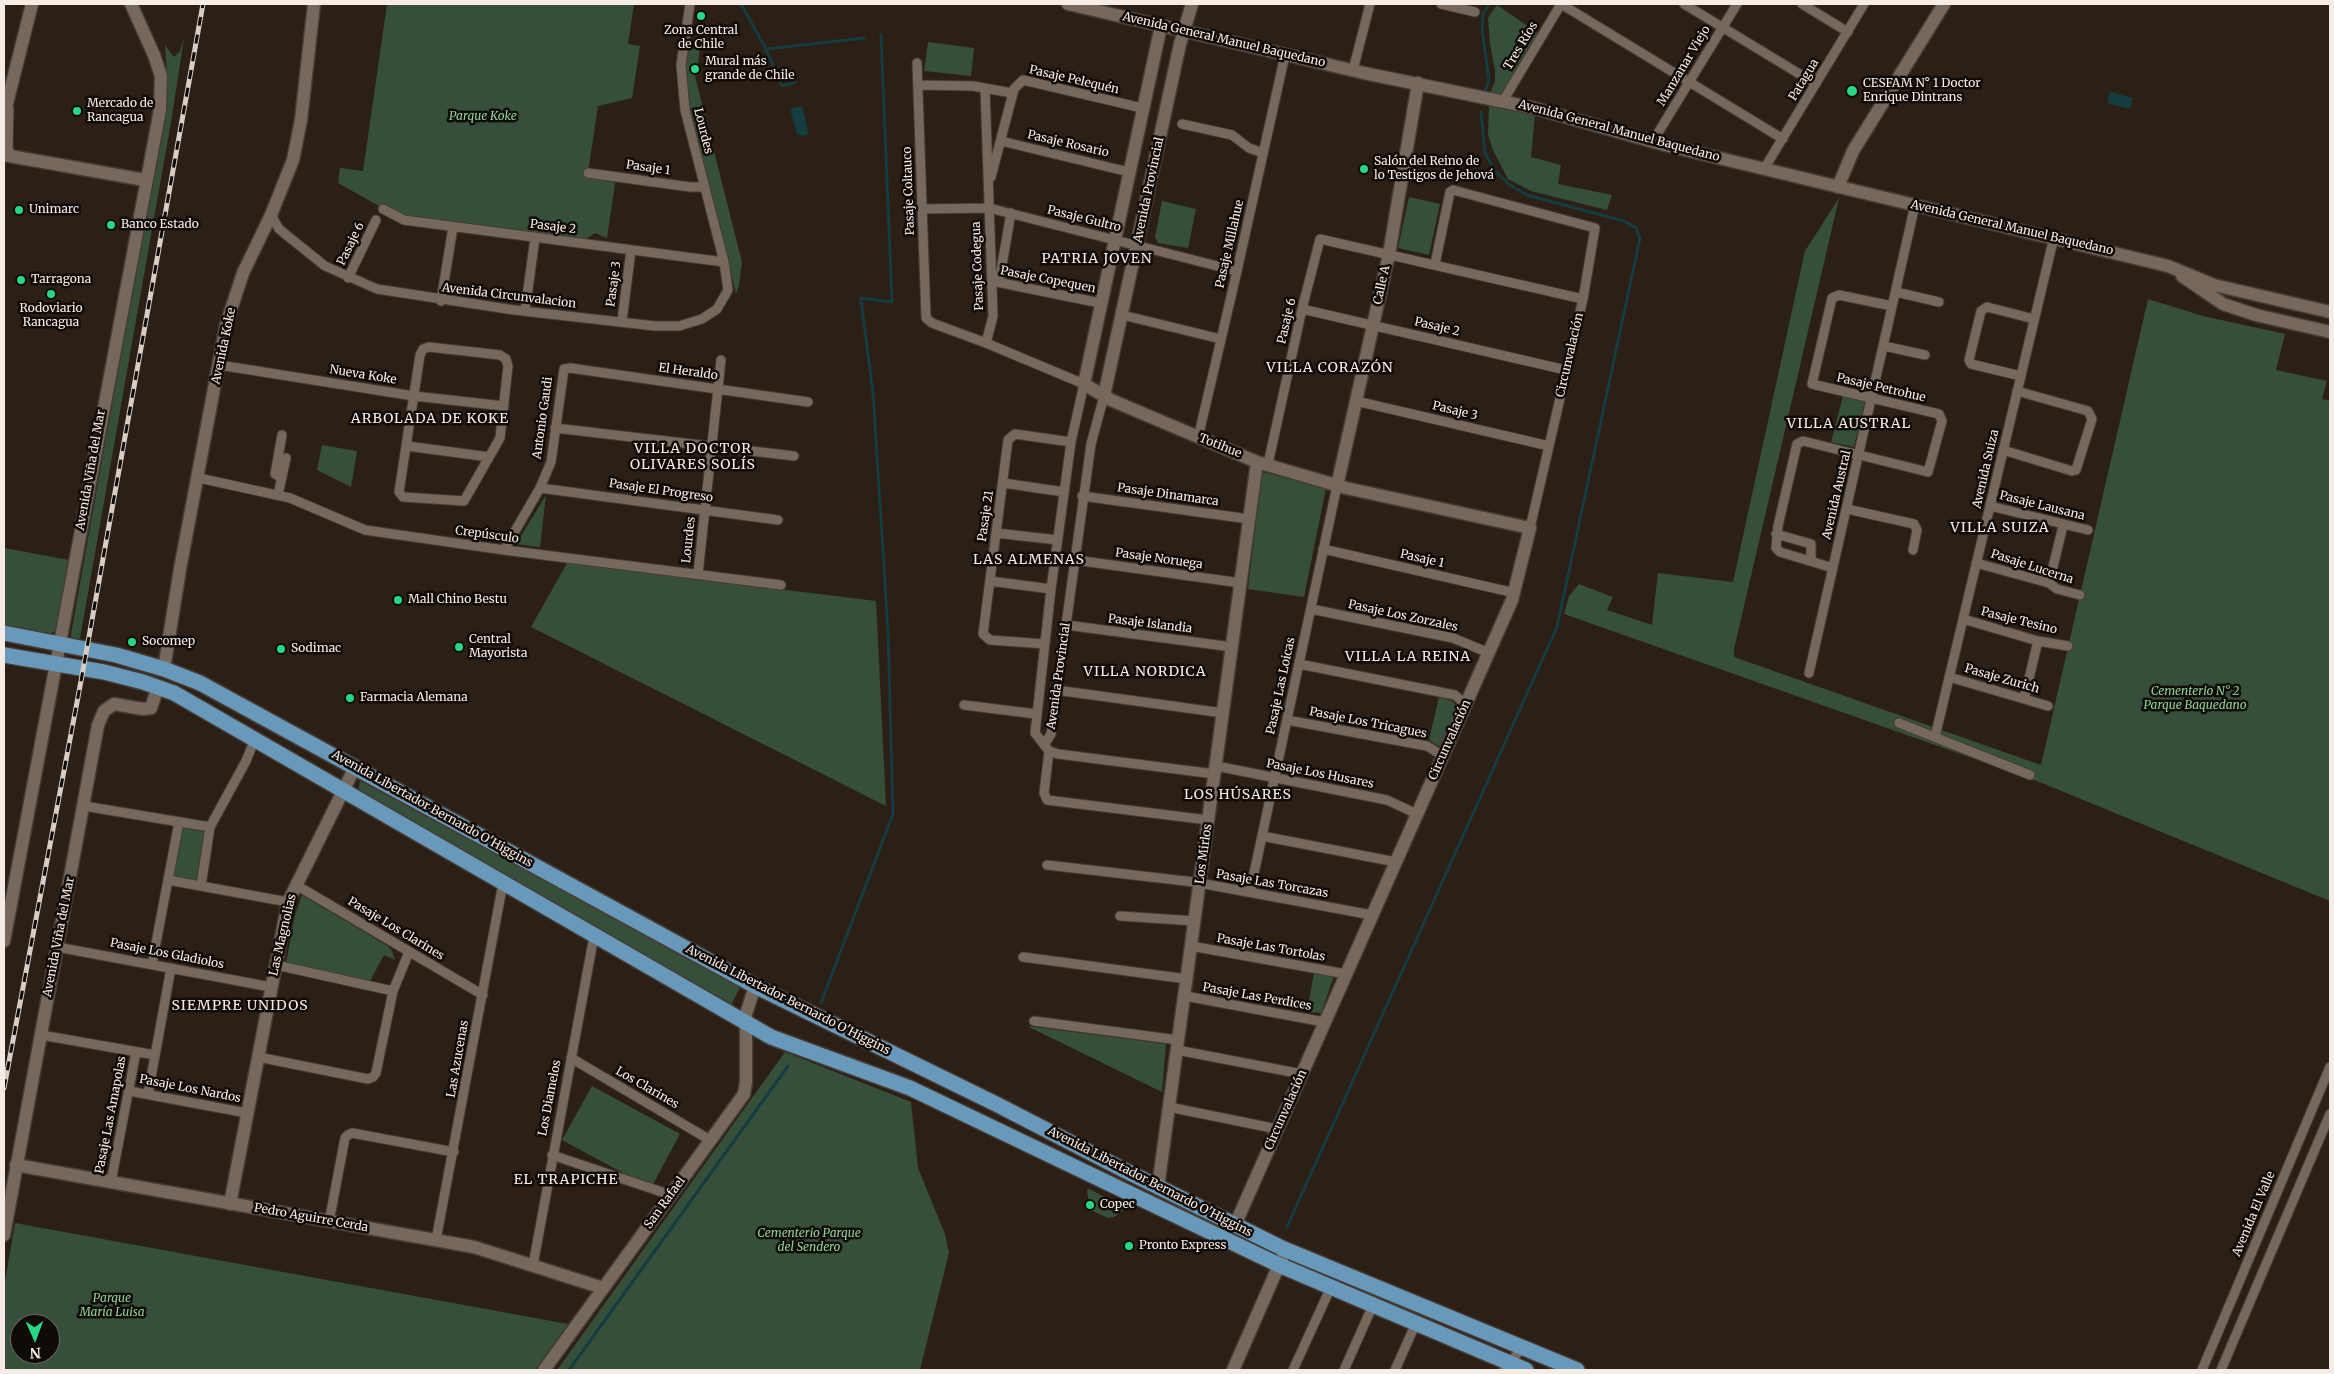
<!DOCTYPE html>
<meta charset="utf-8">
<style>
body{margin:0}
#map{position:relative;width:2334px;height:1374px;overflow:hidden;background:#2c2016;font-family:Merriweather,serif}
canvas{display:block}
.frame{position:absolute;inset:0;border:5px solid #f5ece6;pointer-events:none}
.north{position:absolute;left:10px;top:1314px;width:50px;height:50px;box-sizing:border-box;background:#110b07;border:1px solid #6c6560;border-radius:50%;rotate:178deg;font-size:14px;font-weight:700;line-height:20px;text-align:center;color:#f5ece6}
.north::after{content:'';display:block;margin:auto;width:18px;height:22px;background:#26d886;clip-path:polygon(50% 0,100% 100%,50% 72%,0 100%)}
</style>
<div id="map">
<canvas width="2334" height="1374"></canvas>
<div class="frame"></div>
<div class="north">N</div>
</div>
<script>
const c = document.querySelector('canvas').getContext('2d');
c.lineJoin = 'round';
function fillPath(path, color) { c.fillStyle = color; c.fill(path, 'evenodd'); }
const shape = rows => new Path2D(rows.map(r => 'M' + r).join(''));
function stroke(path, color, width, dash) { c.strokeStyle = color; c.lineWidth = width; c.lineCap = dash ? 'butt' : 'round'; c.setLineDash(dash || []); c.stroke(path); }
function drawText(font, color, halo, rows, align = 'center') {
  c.font = font + ' Merriweather,serif'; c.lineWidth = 5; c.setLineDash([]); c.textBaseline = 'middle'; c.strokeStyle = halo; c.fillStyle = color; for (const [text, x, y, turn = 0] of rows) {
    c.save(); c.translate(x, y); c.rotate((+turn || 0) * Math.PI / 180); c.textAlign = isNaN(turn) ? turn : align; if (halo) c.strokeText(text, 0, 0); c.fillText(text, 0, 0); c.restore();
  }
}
fillPath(shape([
 [387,4,634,4,628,44,640,46,632,98,598,106,588,172,616,177,607,238,595,233,581,243,404,220,338,183,340,168,363,171],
 [1497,5,1542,36,1504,97,1490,93,1495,81,1495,70,1490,44,1488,18],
 [184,38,172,116,79,644,72,642,71,634,163,119,167,77,165,45,174,57,180,51],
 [928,42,974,48,971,76,924,71],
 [687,45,700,47,698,64,695,65,695,76,742,262,739,285,736,294,690,107,685,84],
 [1489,106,1535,115,1531,157,1561,165,1558,184,1612,195,1607,210,1531,191,1508,179,1493,150,1488,135],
 [1409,197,1440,204,1429,255,1398,248],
 [1839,198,1734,649,1734,657,2041,765,2148,299,2203,316,2285,334,2276,370,2327,381,2322,399,2330,401,2330,901,2037,781,1564,614,1569,596,1579,584,1613,597,1607,610,1652,625,1658,573,1733,582,1805,251],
 [1162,201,1196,209,1188,248,1158,243,1155,237],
 [1843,396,1865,401,1854,447,1831,442],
 [322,445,357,451,351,487,317,470],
 [1262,472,1326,488,1304,597,1248,589],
 [546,495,540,547,516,544],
 [4,548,69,560,57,630,50,634,4,626],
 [567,563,876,601,886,806,531,627],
 [1439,697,1452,701,1457,706,1440,747,1429,740],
 [360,781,741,985,730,1008,358,792],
 [183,827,206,832,198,882,173,878],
 [302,895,388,946,392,951,395,960,384,955,369,983,286,963,295,915],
 [1314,973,1334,976,1321,1013,1307,1012],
 [1027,1026,1166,1044,1162,1092],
 [785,1052,911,1102,918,1168,945,1234,949,1253,920,1370,557,1370],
 [592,1086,680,1134,651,1188,562,1140],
 [1089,1189,1125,1207,1126,1209,1114,1217,1108,1218,1090,1210,1087,1190],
 [15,1223,568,1324,535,1370,4,1370,4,1287],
 [20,1324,50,1324,50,1354,20,1354]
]), '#364f3a');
fillPath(shape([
 [2110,92,2133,98,2130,109,2107,103],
 [802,106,809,134,803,136,797,134,790,109]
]), '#143c41');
stroke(shape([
 [741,4,766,49,782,86,795,82],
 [766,49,864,38],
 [1484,95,1489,80,1482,29,1483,14,1489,4],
 [861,298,892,302,881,35],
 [821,1003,893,814,888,631,873,393,861,300],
 [1287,1227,1557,627,1640,238,1636,228,1624,221,1527,195,1510,185,1495,171,1485,153,1481,112],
 [569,1370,788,1066]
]), '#143c41', 3);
const street = shape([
 [1441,4,1475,12],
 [1561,4,1783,139],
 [1684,4,1816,84],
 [1802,4,1848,32],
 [917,63,926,318,932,323,986,343,1084,384,1071,442,1051,589,1035,733,1049,751,1058,754,1215,774],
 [1353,70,1370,4],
 [918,85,973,86,1012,93],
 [985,89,993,316,986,343],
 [1503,101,1561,4],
 [9,109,8,148,11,156],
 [1182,124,1232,135,1249,148,1263,153],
 [1001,141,1129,172],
 [1653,141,1737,4],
 [1764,169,1864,4],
 [588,173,690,187,705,187],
 [991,177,1014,89,1023,80,1142,108],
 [383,209,404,220,724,262],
 [922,209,989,208,1237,271],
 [271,215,279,229,325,266,377,289,514,310,655,326,679,326,702,319,717,309,728,290,724,262,685,110,681,65,690,4],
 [1435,264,1450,192,1453,190,1595,228,1583,299,1530,528],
 [348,278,376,220],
 [992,281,1100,303],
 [999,282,1011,213],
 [1896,292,1939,302],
 [441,301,453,227],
 [1302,309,1566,370],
 [525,311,535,238],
 [1122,315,1221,339],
 [622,321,631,250],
 [1884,346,1925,355],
 [429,347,500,355,506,359,508,366,500,438,464,501,403,497,399,492,420,355,423,349,429,347],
 [219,365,414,396,504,406],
 [2021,376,1971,364,1969,360,1981,311,1987,307,2034,319],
 [1356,401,1549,446],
 [555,428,794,456],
 [282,435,275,474,282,478],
 [1198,438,1237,271,1285,55],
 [407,446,489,457],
 [2003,450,2072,471,2076,470,2092,419,2088,411,2017,391],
 [1268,464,1302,309,1320,239,1583,299],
 [199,478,290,498,365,530,504,550,781,585],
 [1003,483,1064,492],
 [540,488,778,520],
 [278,495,286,458],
 [1082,496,1249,519],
 [1990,506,2088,530],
 [1847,509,1914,524,1917,530,1913,550],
 [996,533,1058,540],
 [1776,534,1811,544,1811,561],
 [1323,549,1515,593],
 [504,550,540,488,551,462,564,369,570,368,808,402],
 [1075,560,1241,583],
 [1976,563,2049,583,2057,589,2080,595],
 [1833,568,1780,552,1776,548,1778,526,1797,444,1803,441,1928,472,1942,421,1939,414,1812,384,1832,298,1839,295,1892,306],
 [698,574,721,360],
 [990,581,1051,589],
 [2049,583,2063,526],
 [1311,609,1453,638,1489,653],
 [1963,619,2038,641,2068,646],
 [1066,625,1232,647],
 [1045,644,990,640,983,634,1008,440,1015,434,1071,442],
 [1299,664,1455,695,1466,705],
 [1809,673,1915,205],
 [1949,677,2048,706],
 [1056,690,1223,713],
 [2024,699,2038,641],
 [964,705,1036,714],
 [1287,720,1427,746,1443,756],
 [1899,723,2030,775],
 [1935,737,2054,237],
 [1044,745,1051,734,1091,444,1104,396],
 [1049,751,1044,793,1047,800,1208,820],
 [1216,766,1387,800,1417,814],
 [84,806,210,827],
 [1262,836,1396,862],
 [1047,865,1194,882,1372,915],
 [168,880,288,902],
 [296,885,483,995],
 [201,886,210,827,246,761,255,739],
 [1250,892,1337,486],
 [1120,916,1195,921],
 [1191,946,1346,974],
 [57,947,271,987],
 [1023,957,1187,979],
 [152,964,179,822],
 [276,965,393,991],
 [1185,996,1324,1022],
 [1034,1021,1178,1040],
 [41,1035,155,1055],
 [1177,1050,1302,1074],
 [258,1057,368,1079,373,1077,376,1073,393,991,409,952],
 [571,1058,710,1140],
 [129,1091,247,1113],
 [148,1094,171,968],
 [1169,1107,1277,1129],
 [552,1155,671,1195],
 [111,1182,136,1052],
 [329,1222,345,1138,348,1135,352,1133,454,1152],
 [436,1240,503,883],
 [533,1265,594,936],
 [1293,1370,1331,1287],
 [1344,1370,1373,1305],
 [1395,1370,1416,1323],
 [1504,1370,1522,1348],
 [2202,1370,2330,1067],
 [2221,1370,2330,1114]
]);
const secondary = shape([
 [1068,4,1364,73,1534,108,1665,145,2168,266,2214,285,2330,312],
 [1161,26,1084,384,1111,400,1257,462,1346,488,1530,528,1512,600,1235,1225],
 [4,115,32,4],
 [4,155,145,180],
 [1838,187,1853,151,1944,4],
 [2182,276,2223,304,2256,315,2330,332],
 [1104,396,1180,44,1192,4],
 [1337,486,1389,254,1418,83],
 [164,669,180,569,226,325,243,273,271,215,293,160,301,120,314,4],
 [4,941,160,110,161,76,154,55,131,4],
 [16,1165,474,1247,603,1288],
 [1158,1187,1257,462],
 [230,1204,288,902,355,767],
 [4,1235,98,725,104,711,114,704,143,709,151,708,158,687],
 [544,1370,744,1094,746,1082,746,1014,755,986],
 [1233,1370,1283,1256]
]);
const primary = shape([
 [4,633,116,655,164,669,200,683,755,986,996,1104,1124,1170,1284,1249,1577,1370],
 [4,655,104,672,143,682,174,693,771,1037,910,1088,1279,1265,1526,1370]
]);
stroke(street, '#463c35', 11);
stroke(secondary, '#463c35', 15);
stroke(primary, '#463c35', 18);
stroke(street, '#76685c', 9);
stroke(secondary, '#76685c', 12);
stroke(primary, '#6899ba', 15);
const rail = shape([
 [4,1088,81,681,203,4]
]);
stroke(rail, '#d7cec7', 5);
stroke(rail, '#110b07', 3, [9]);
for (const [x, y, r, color] of [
 [701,16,5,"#26d886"],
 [695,69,5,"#26d886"],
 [1852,91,6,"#26d886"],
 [77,111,5,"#26d886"],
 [1364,169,5,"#26d886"],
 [19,210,5,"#26d886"],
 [111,225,5,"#26d886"],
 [21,280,5,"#26d886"],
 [51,294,5,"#26d886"],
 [398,600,5,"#26d886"],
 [132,642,5,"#26d886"],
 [459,647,5,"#26d886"],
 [281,649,5,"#26d886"],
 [350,698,5,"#26d886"],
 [1090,1205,5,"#26d886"],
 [1129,1246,5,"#26d886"]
]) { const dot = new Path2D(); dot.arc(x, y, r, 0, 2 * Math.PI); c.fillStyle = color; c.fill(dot); stroke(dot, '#110b07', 2); }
drawText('12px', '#f5ece6', '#110b07', [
 ["Zona Central",701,31,"center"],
 ["de Chile",701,45,"center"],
 ["Mural más",705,62],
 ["grande de Chile",705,76],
 ["CESFAM N° 1 Doctor",1863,84],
 ["Enrique Dintrans",1863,98],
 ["Mercado de",87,104],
 ["Rancagua",87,118],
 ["Salón del Reino de",1374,162],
 ["lo Testigos de Jehová",1374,176],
 ["Unimarc",29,210],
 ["Banco Estado",121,225],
 ["Tarragona",31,280],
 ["Rodoviario",51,309,"center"],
 ["Rancagua",51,323,"center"],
 ["Mall Chino Bestu",408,600],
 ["Central",469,640],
 ["Mayorista",469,654],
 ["Socomep",142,642],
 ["Sodimac",291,649],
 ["Farmacia Alemana",360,698],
 ["Copec",1100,1205],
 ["Pronto Express",1139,1246]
], 'left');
drawText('12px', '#f5ece6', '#110b07', [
 ["Avenida General Manuel Baquedano",1224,40,13],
 ["Tres Ríos",1521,46,-59],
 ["Manzanar Viejo",1684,66,-59],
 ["Pasaje Pelequén",1074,80,13],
 ["Patagua",1804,80,-59],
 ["Lourdes",703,131,76],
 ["Avenida General Manuel Baquedano",1619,131,15],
 ["Pasaje Rosario",1068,144,13],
 ["Pasaje 1",648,168,8],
 ["Avenida Provincial",1149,190,-78],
 ["Pasaje Coltauco",909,191,-92],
 ["Pasaje Gultro",1084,219,14],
 ["Pasaje 2",553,227,7],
 ["Avenida General Manuel Baquedano",2012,228,13],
 ["Pasaje 6",351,244,-64],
 ["Pasaje Millahue",1230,244,-77],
 ["Pasaje Codegua",978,266,-92],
 ["Pasaje Copequen",1048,280,11],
 ["Pasaje 3",614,284,-82],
 ["Calle A",1382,285,-78],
 ["Avenida Circunvalacion",509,296,7],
 ["Pasaje 6",1287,321,-77],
 ["Pasaje 2",1437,327,13],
 ["Avenida Koke",224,346,-78],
 ["Circunvalación",1570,355,-77],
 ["El Heraldo",688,372,8],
 ["Nueva Koke",363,375,9],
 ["Pasaje Petrohue",1881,388,13],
 ["Pasaje 3",1455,411,13],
 ["Antonio Gaudi",543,418,-82],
 ["Totihue",1220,446,22],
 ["Avenida Suiza",1986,469,-77],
 ["Avenida Viña del Mar",91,470,-80],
 ["Pasaje El Progreso",661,491,8],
 ["Pasaje Dinamarca",1168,495,8],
 ["Avenida Austral",1837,495,-77],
 ["Pasaje Lausana",2042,506,14],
 ["Pasaje 21",986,516,-82],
 ["Crepúsculo",487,535,8],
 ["Lourdes",689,540,-84],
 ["Pasaje Noruega",1159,559,8],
 ["Pasaje 1",1422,559,13],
 ["Pasaje Lucerna",2032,567,18],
 ["Pasaje Los Zorzales",1403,616,12],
 ["Pasaje Tesino",2019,621,14],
 ["Pasaje Islandia",1150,624,7],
 ["Avenida Provincial",1059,676,-82],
 ["Pasaje Zurich",2002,679,16],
 ["Pasaje Las Loicas",1281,686,-78],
 ["Pasaje Los Tricagues",1368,723,11],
 ["Circunvalación",1450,740,-66],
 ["Pasaje Los Husares",1320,774,11],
 ["Avenida Libertador Bernardo O'Higgins",432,809,29],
 ["Los Mirlos",1204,854,-82],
 ["Pasaje Las Torcazas",1272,884,10],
 ["Pasaje Los Clarines",396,929,31],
 ["Las Magnolias",283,935,-77],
 ["Avenida Viña del Mar",59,937,-79],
 ["Pasaje Las Tortolas",1271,948,10],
 ["Pasaje Los Gladiolos",167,954,11],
 ["Pasaje Las Perdices",1257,997,10],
 ["Avenida Libertador Bernardo O'Higgins",788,1000,27],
 ["Las Azucenas",458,1059,-80],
 ["Los Clarines",647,1088,30],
 ["Pasaje Los Nardos",190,1089,11],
 ["Los Diamelos",550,1098,-79],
 ["Circunvalación",1286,1110,-66],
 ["Pasaje Las Amapolas",111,1115,-79],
 ["Avenida Libertador Bernardo O'Higgins",1150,1182,27],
 ["San Rafael",665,1203,-54],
 ["Avenida El Valle",2254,1214,-67],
 ["Pedro Aguirre Cerda",311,1218,10]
]);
drawText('italic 12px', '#8ed39a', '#110b07', [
 ["Parque Koke",483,117],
 ["Cementerio N° 2",2195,692],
 ["Parque Baquedano",2195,706],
 ["Cementerio Parque",809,1234],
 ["del Sendero",809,1248],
 ["Parque",112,1299],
 ["María Luisa",112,1313]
]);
c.letterSpacing = '1px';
drawText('14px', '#f5ece6', '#110b07', [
 ["PATRIA JOVEN",1097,259],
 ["VILLA CORAZÓN",1330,368],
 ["ARBOLADA DE KOKE",430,419],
 ["VILLA AUSTRAL",1849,424],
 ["VILLA DOCTOR",693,449],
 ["OLIVARES SOLÍS",693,465],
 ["VILLA SUIZA",2000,528],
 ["LAS ALMENAS",1029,560],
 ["VILLA LA REINA",1408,657],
 ["VILLA NORDICA",1145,672],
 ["LOS HÚSARES",1238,795],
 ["SIEMPRE UNIDOS",240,1006],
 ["EL TRAPICHE",566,1180]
]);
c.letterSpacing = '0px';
</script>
